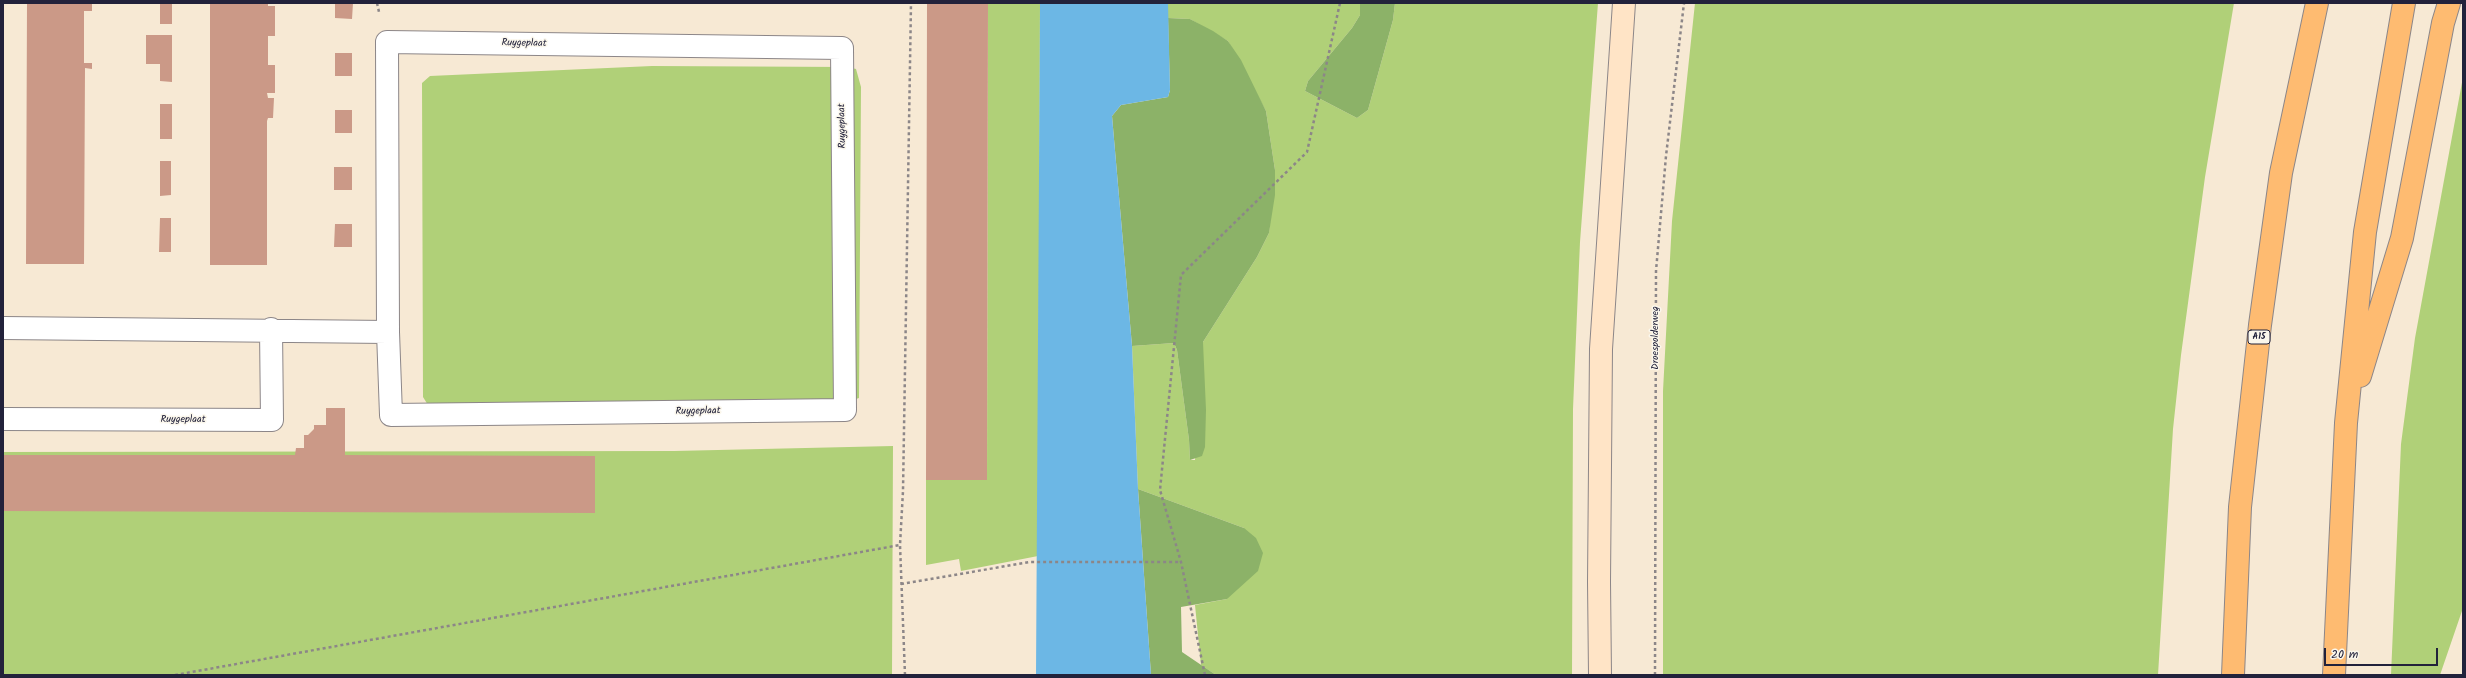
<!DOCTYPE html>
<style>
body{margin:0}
#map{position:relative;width:2466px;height:678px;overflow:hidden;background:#f7e9d4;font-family:Kalam,sans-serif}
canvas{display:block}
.frame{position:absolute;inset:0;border:4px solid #22223b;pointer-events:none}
.scale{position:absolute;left:2324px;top:648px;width:114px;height:18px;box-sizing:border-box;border:2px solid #22223b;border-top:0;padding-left:5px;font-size:12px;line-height:14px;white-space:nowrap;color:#22223b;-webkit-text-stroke:3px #fbf7ec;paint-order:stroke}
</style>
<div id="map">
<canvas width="2466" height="678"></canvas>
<div class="frame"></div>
<div class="scale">20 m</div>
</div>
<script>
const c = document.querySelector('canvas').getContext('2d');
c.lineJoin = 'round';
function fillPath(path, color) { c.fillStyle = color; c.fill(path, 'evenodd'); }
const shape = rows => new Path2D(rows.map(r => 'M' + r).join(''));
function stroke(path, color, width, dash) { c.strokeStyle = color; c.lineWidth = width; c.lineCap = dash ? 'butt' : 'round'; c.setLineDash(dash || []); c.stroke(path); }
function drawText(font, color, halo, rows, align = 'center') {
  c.font = font + ' Kalam,sans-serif'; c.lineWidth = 3; c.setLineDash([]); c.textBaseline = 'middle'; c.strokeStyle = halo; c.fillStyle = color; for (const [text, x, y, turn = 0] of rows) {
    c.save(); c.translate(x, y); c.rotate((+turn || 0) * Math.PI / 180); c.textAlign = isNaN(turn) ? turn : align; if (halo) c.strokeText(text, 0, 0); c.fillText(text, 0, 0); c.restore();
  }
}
fillPath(shape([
 [988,3,1040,3,1038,556,961,571,959,559,926,565,926,480,987,480],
 [1168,3,1360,3,1360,15,1352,28,1308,81,1305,91,1357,118,1368,110,1393,20,1395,3,1598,3,1580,242,1573,409,1572,675,1216,675,1201,665,1195,605,1227,599,1244,528,1138,489,1132,346,1174,343,1177,350,1189,440,1190,460,1195,460,1203,342,1257,257,1269,233,1275,170,1266,111,1228,41,1190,19,1168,18],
 [1695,3,2234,3,2205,177,2181,355,2173,429,2158,675,1663,675,1663,391,1672,221],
 [652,66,848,67,856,69,861,87,859,398,850,401,428,405,423,397,422,83,430,76],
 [2463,77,2463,608,2440,675,2391,675,2401,444,2415,338],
 [893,446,892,675,3,675,3,452,674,451]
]), '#b0d078');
fillPath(shape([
 [1360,3,1395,3,1393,20,1368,110,1357,118,1305,91,1308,81,1352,28,1360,15],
 [1168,18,1190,19,1213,31,1228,41,1241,60,1266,111,1275,170,1275,195,1269,233,1257,257,1203,342,1206,410,1205,447,1202,456,1190,460,1189,440,1177,350,1174,343,1132,346,1112,116,1121,105,1168,97,1170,90],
 [1138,489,1244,528,1256,538,1263,553,1258,571,1227,599,1181,607,1182,652,1216,675,1151,675]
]), '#8cb268');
fillPath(shape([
 [1040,3,1168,3,1170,90,1168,97,1121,105,1112,116,1132,346,1138,489,1151,675,1036,675]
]), '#6cb7e5');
fillPath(shape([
 [27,3,92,3,92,11,84,11,84,63,92,63,92,69,85,68,84,264,26,264],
 [160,3,172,3,172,24,160,24],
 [210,3,268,3,268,6,275,6,275,36,268,36,268,65,275,65,275,93,267,93,268,98,274,98,273,118,268,118,267,121,267,265,210,265],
 [335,3,353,3,352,19,335,18],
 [927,3,988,3,987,480,926,480],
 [146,35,172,35,172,82,160,81,160,64,146,64],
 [335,53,352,53,352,76,335,76],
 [160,104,172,104,172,139,160,139],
 [335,110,352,110,352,133,335,133],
 [160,161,171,161,171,195,160,196],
 [334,167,352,167,352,190,334,190],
 [160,218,171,218,171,252,159,252],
 [335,224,352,224,352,247,334,247],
 [326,408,345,408,345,455,595,456,595,513,3,511,3,455,295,455,296,448,304,448,304,435,308,435,314,429,314,425,326,425]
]), '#cb9987');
const minor = shape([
 [387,42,842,48,845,410,391,415,388,332,387,42],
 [3,328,388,332],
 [3,419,272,420,271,329]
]);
const secondary = shape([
 [1600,675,1599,582,1601,349,1624,3]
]);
const motorway = shape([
 [2360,376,2402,238,2443,23,2449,3],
 [2233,675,2240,507,2260,325,2281,173,2317,3],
 [2334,675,2346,423,2365,232,2404,3]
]);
stroke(minor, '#8c8688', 24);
stroke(secondary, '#8c8688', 24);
stroke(motorway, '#8c8688', 24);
stroke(shape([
 [377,3,379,12],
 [901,584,1030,562,1181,562],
 [175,675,900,545],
 [905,675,900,545,903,491,911,3],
 [1205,675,1181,562,1160,490,1181,275,1307,152,1340,3],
 [1655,675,1656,271,1666,156,1684,3]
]), '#8c8688', 2.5, [3, 3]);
stroke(minor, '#fff', 22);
stroke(secondary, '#ffe4c6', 22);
stroke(motorway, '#febb71', 22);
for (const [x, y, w] of [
 [2259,337,22]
]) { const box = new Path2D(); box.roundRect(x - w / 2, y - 7, w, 14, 3); c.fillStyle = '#fbf7ec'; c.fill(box); stroke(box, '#22223b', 1); }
drawText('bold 9px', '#22223b', null, [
 ["A15",2259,337]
]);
drawText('10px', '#22223b', '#fbf7ec', [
 ["Ruygeplaat",524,44,1],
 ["Ruygeplaat",843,126,-91],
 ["Droespolderweg",1656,338,-90],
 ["Ruygeplaat",698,412,-1],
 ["Ruygeplaat",183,420]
]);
</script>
